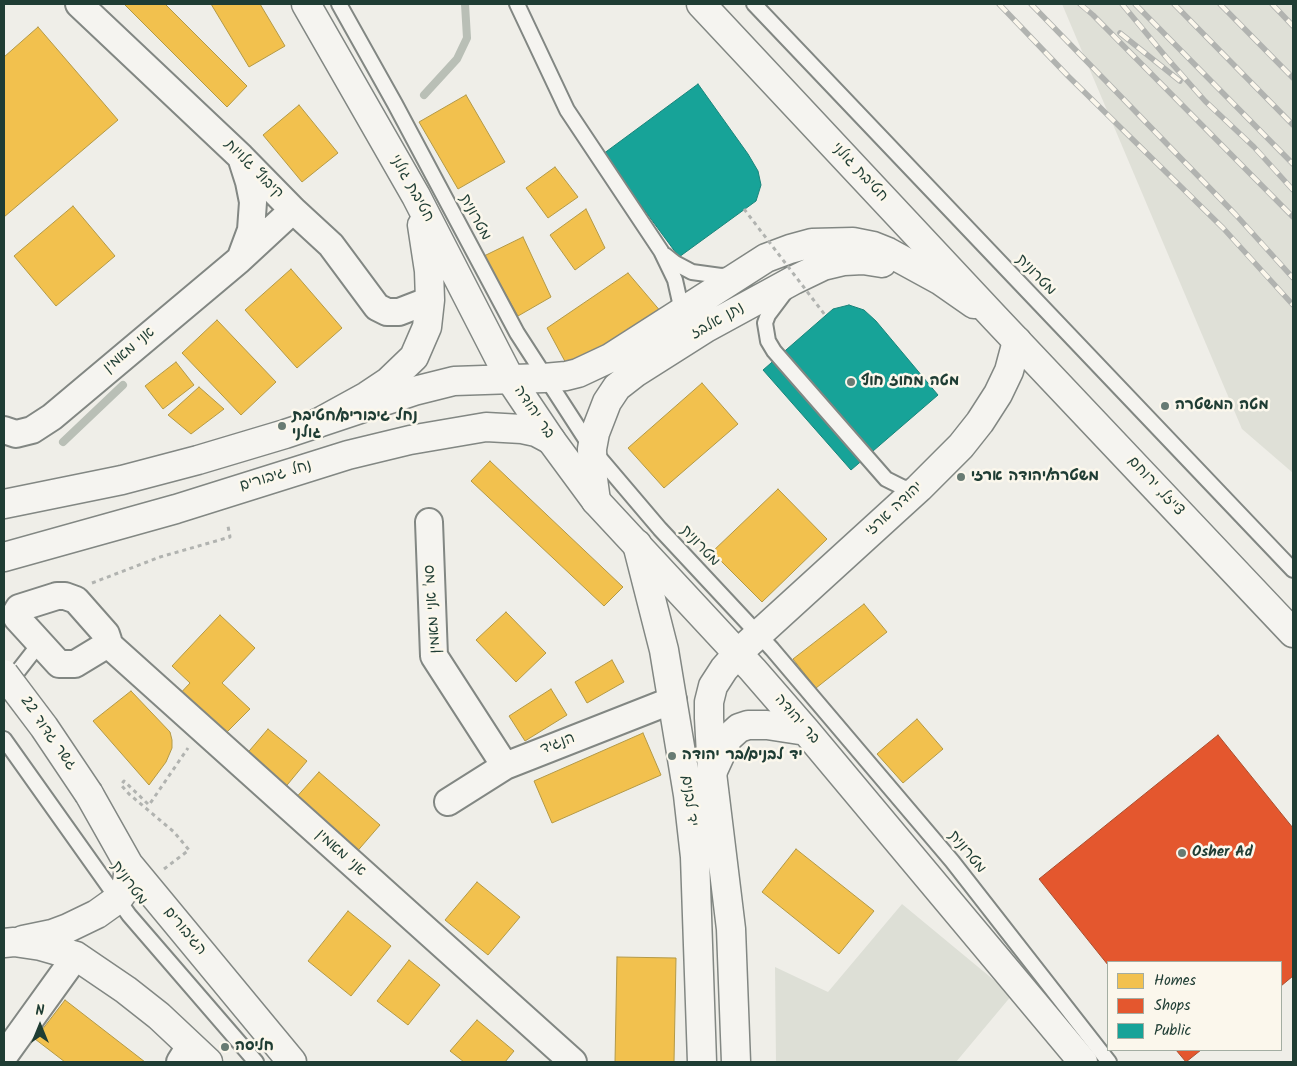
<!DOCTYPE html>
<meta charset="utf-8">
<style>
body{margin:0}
#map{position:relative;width:1297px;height:1066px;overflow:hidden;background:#efeee8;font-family:Kalam,sans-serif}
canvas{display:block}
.frame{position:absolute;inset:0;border:5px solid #1f3d34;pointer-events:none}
.legend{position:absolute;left:1107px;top:961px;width:175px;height:90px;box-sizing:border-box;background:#fbf7ec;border:1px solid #a3ada2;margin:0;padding:6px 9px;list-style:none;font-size:15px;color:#1f3d34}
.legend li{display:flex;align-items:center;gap:10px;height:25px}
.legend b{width:25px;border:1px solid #a3ada2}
.north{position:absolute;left:15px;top:1001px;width:50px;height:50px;-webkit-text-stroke:4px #fbf7ec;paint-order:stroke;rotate:0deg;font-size:14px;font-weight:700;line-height:20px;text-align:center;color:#1f3d34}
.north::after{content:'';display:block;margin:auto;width:18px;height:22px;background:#1f3d34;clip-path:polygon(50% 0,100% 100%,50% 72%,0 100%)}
</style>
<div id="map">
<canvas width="1297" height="1066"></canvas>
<div class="frame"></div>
<ul class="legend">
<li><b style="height:14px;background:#f2c14e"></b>Homes</li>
<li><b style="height:14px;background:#e4572e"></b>Shops</li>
<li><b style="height:14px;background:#17a398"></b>Public</li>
</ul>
<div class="north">N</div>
</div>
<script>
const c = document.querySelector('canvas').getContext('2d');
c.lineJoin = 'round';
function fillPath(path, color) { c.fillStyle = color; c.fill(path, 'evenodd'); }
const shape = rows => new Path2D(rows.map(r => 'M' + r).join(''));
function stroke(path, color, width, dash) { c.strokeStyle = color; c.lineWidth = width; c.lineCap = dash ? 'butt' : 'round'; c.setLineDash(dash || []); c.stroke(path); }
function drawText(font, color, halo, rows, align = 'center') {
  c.font = font + ' Kalam,"Playpen Sans Hebrew",sans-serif'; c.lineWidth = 5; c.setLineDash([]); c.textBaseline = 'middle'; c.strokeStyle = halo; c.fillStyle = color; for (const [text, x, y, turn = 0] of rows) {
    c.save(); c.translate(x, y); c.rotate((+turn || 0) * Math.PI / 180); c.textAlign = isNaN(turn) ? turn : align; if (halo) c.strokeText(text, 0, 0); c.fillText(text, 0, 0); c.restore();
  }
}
fillPath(shape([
 [1062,4,1293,4,1293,473,1242,429]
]), '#dfe0d7');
fillPath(shape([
 [902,904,1012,995,956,1062,776,1062,775,967,828,992]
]), '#dddfd6');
const homes = shape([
 [124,4,165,4,247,86,227,107,124,4],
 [211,4,260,4,285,46,249,67,211,4],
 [38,27,118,120,4,217,4,57,38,27],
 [466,95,505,162,458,189,419,122,466,95],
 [299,105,338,153,302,182,263,135,299,105],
 [555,167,578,197,548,218,526,188,555,167],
 [73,206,115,256,56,306,14,256,73,206],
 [586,209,605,248,575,270,550,235,586,209],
 [523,237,551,297,518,316,484,256,523,237],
 [291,269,342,328,297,368,245,310,291,269],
 [628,273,662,313,568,367,547,328,628,273],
 [217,320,276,382,241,415,182,353,217,320],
 [176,362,194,385,163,409,145,386,176,362],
 [702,383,738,424,664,488,628,448,702,383],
 [199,387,224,409,191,434,168,415,199,387],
 [490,461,623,587,604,606,471,481,490,461],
 [778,489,827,539,762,602,712,552,778,489],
 [864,604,887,632,816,688,793,659,864,604],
 [506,612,546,653,516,682,476,640,506,612],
 [220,615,255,648,222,683,250,709,220,739,176,698,190,683,172,666,220,615],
 [612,660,624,682,587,703,575,682,612,660],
 [551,689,567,715,525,741,509,716,551,689],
 [131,691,170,732,172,740,172,748,166,762,149,785,93,721,131,691],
 [917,719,943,749,903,783,877,754,917,719],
 [268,729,307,761,283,790,244,757,268,729],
 [643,733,661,775,552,823,534,781,643,733],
 [319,772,380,825,354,855,293,801,319,772],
 [796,849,874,911,839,954,762,892,796,849],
 [477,882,520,917,488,955,445,920,477,882],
 [348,911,391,946,351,996,308,961,348,911],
 [617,957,676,958,674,1062,615,1062,617,957],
 [409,960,440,985,408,1025,377,1001,409,960],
 [65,1000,145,1062,65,1062,35,1039,65,1000],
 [477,1020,514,1051,505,1062,464,1062,450,1051,477,1020]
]);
fillPath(homes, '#f2c14e');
stroke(homes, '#b39946', 1);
const shops = shape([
 [1218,735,1293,828,1293,976,1281,986,1281,962,1108,962,1108,965,1039,879,1218,735],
 [1176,1050,1201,1050,1186,1062,1176,1050]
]);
fillPath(shops, '#e4572e');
stroke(shops, '#a94f30', 1);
const public = shape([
 [698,84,748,154,758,171,761,185,756,201,679,257,603,154,698,84],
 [849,305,864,310,876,321,938,395,851,470,763,370,833,309,849,305]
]);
fillPath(public, '#17a398');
stroke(public, '#19847a', 1);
stroke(shape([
 [424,95,457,59,467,38,465,4],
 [63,442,123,385]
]), '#b9bfb6', 8);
const service = shape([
 [339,4,395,104,517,333,592,449,660,529,772,649,952,861,1109,1062],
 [517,4,567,110,661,251,675,280,682,311],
 [754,4,1293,570],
 [665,255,675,263,692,272,721,276,733,275],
 [786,291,768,315,765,323,768,341,774,351,886,479,902,487,910,489,918,488],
 [8,684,40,643],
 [4,739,129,915,256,1062]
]);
const minor = shape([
 [79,4,241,157,293,210,331,245,377,307,387,312,399,312,430,300],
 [241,257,251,230,253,202,249,182,242,160],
 [4,430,16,434,32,430,52,417,239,260,293,210],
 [429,522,434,656,505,766],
 [57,596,65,596,76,600,106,634,108,640,108,644,75,664,59,664,17,618,16,613,19,608,57,596],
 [108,644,573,1062],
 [448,802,505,766,673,700],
 [4,1056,76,956],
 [180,1062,190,1046]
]);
const tertiary = shape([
 [637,544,664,650,688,795,695,857,702,1062],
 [89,794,129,865,292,1062],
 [23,940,52,934,68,928,97,914,118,899,123,892,127,883,129,865],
 [4,943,14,942,41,946,76,956,126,990,159,1016,208,1062],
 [736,1062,731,929,712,773,709,718,709,702,713,686,724,669,738,653]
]);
const secondary = shape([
 [596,501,593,479,592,449,595,433,607,402,617,387,635,373,706,328,794,280,823,266,844,261,863,260,882,263],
 [4,504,122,480,198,460,285,434,414,391,454,381,544,378,566,376,578,373,610,358,766,258,790,249,812,243,853,242,873,246,888,252,941,281,974,304],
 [4,557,176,509,348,455,410,440,486,427,522,429,536,432,551,440],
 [738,653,919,488,961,446,980,422,998,394,1009,371,1017,341]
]);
const trunk = shape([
 [306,4,416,196,510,379,551,440,596,501,753,670,806,731,1083,1062],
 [701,4,996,319,1293,633],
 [316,424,367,396,388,382,414,357,427,327,430,300,429,271,422,225],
 [712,773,728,738,739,728,748,725,767,725,806,731]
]);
stroke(service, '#828783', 18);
stroke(minor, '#828783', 30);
stroke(tertiary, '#828783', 31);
stroke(secondary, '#828783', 31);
stroke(trunk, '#828783', 31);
stroke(shape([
 [92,583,160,557,230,537,228,526],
 [164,869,189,850,174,832,129,794,121,785,124,781,149,805,188,748]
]), '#b1b3b0', 3, [4, 4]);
stroke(service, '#f5f4f0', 14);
stroke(minor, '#f5f4f0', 26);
stroke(tertiary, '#f5f4f0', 28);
stroke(secondary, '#f5f4f0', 28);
stroke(trunk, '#f5f4f0', 28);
const rail = shape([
 [999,4,1068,76,1223,228,1293,305],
 [1031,4,1236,215,1293,278],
 [1080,4,1093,15,1293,217],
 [1122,4,1166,57,1205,101,1254,147,1293,190],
 [1135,4,1293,164],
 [1174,4,1293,125],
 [1220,4,1293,78],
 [1272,4,1293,26],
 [1120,33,1180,81]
]);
stroke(rail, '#b1b3b0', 5.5);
stroke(rail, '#fbf7ec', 4, [11]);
const tertiaryBridge = shape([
 [4,674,44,727,89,794]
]);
stroke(tertiaryBridge, '#828783', 31, []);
stroke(shape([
 [744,209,825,315]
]), '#b1b3b0', 3, [4, 4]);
stroke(tertiaryBridge, '#f5f4f0', 28);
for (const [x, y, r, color] of [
 [851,382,5,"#687b73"],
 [1165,406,5,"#687b73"],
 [282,426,5,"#687b73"],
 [961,477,5,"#687b73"],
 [672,756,5,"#687b73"],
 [1182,853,5,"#687b73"],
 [225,1047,5,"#687b73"]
]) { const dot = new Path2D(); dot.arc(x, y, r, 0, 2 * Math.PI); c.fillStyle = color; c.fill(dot); stroke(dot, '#fbf7ec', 2); }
drawText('15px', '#1f3d34', '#fbf7ec', [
 ["קיבוץ גלויות",253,170,45],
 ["חטיבת גולני",859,173,47],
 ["חטיבת גולני",411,189,61],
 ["מטרונית",474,218,62],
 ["מטרונית",1035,276,46],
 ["נתן אלבז",718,322,-30],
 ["אני מאמין",130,351,-40],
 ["בר יהודה",533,413,56],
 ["נחל גיבורים",276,477,-17],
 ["צייזל, ירוחם",1155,487,47],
 ["יהודה ארזי",895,510,-43],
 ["מטרונית",699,547,47],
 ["סמ' אני מאמין",434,609,-94],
 ["בר יהודה",796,720,49],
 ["גשר גדוד 22",47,734,55],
 ["הנגיד",558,745,-21],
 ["יד לבנים",688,801,82],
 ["מטרונית",966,853,51],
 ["אני מאמין",340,854,42],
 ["מטרונית",128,884,54],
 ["הגיבורים",184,932,50]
]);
drawText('bold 15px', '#1f3d34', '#fbf7ec', [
 ["מטה מחוז חוף",861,382],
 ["מטה המשטרה",1175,406],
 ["נחל גיבורים/חטיבת",292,417],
 ["גולני",292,434],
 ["משטרה/יהודה ארזי",971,477],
 ["יד לבנים/בר יהודה",682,756],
 ["Osher Ad",1192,853],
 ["חליסה",235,1047]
], 'left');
</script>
